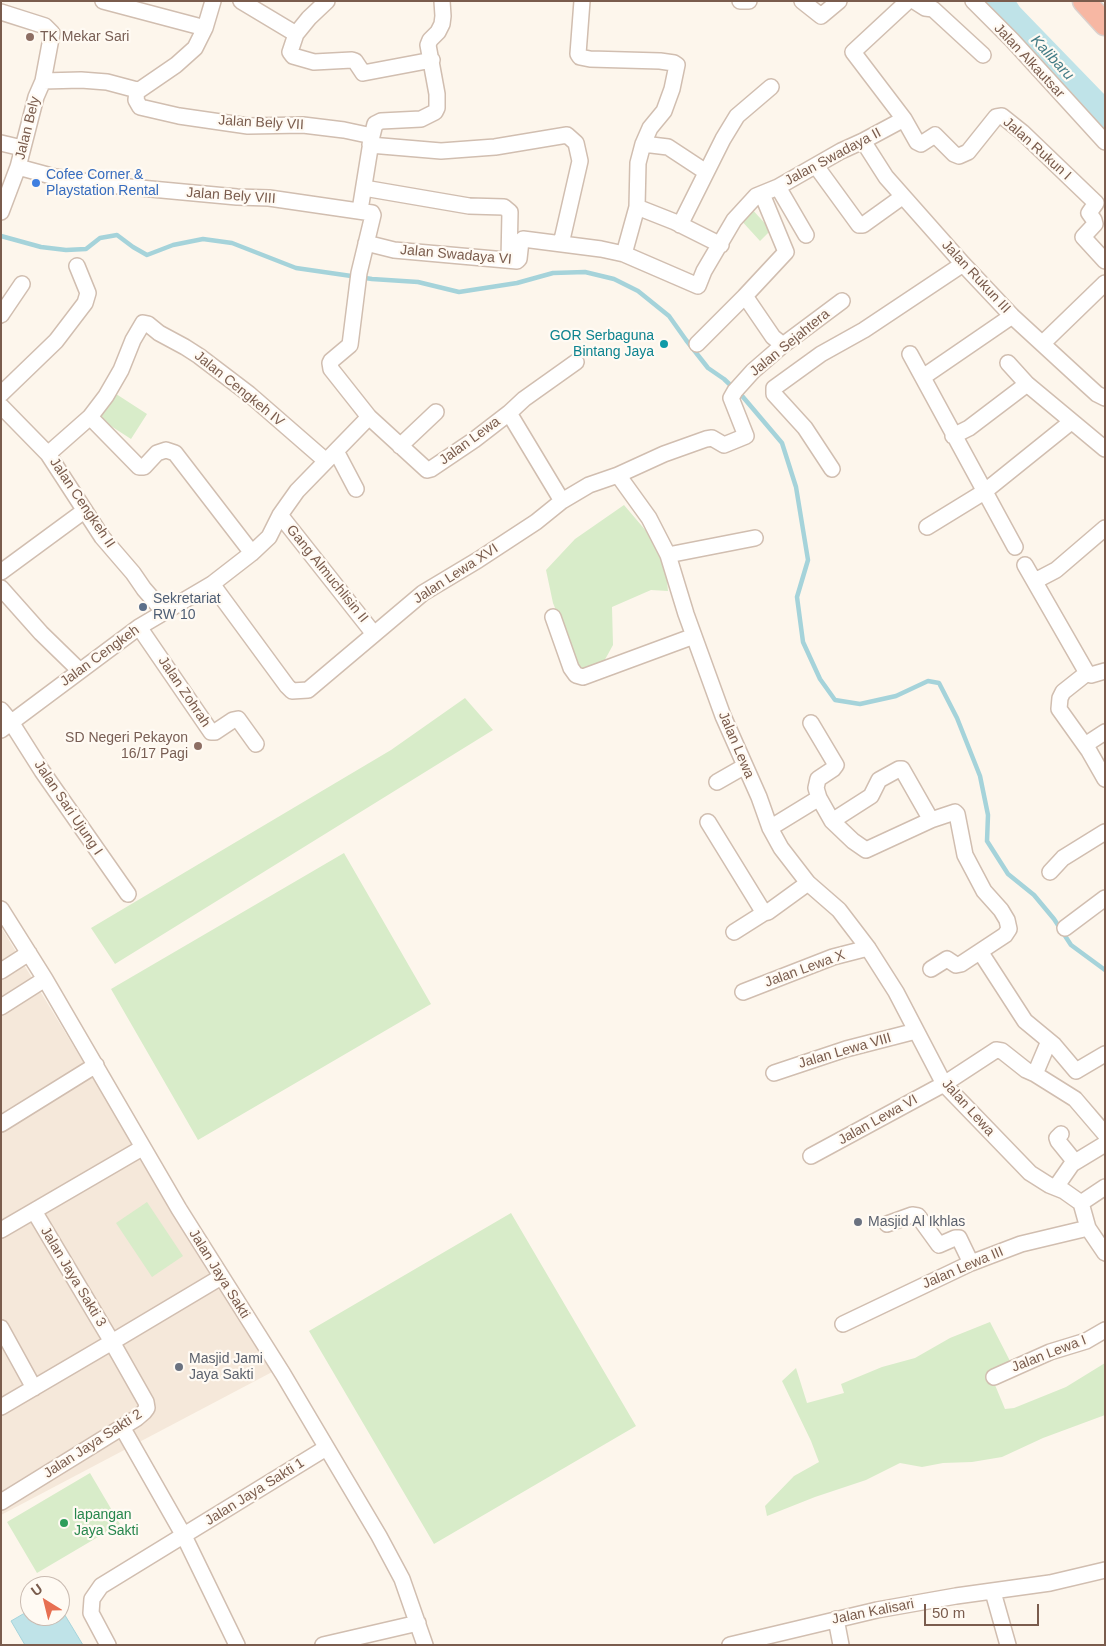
<!DOCTYPE html>
<style>
body{margin:0}
#map{position:relative;width:1106px;height:1646px;overflow:hidden;background:#fdf6ec;font-family:Arial,sans-serif}
canvas{display:block}
.frame{position:absolute;inset:0;border:2px solid #7a5c4d;pointer-events:none}
.north{position:absolute;left:20px;top:1576px;width:50px;height:50px;box-sizing:border-box;background:#fffaf3;border:1px solid #cabbb1;border-radius:50%;rotate:324deg;font-size:14px;font-weight:700;line-height:20px;text-align:center;color:#7a5c4d}
.north::after{content:'';display:block;margin:auto;width:18px;height:22px;background:#e76f51;clip-path:polygon(50% 0,100% 100%,50% 72%,0 100%)}
.scale{position:absolute;left:924px;top:1604px;width:115px;height:22px;box-sizing:border-box;border:2px solid #7a5c4d;border-top:0;padding-left:6px;font-size:15px;line-height:18px;white-space:nowrap;color:#7a5c4d;-webkit-text-stroke:4px #fffaf3;paint-order:stroke}
</style>
<div id="map">
<canvas width="1106" height="1646"></canvas>
<div class="frame"></div>
<div class="north">U</div>
<div class="scale">50 m</div>
</div>
<script>
const c = document.querySelector('canvas').getContext('2d');
c.lineJoin = 'round';
function fillPath(path, color) { c.fillStyle = color; c.fill(path, 'evenodd'); }
const shape = rows => new Path2D(rows.map(r => 'M' + r).join(''));
function stroke(path, color, width, dash) { c.strokeStyle = color; c.lineWidth = width; c.lineCap = dash ? 'butt' : 'round'; c.setLineDash(dash || []); c.stroke(path); }
function drawText(font, color, halo, rows, align = 'center') {
  c.font = font + ' Arial,sans-serif'; c.lineWidth = 4.5; c.setLineDash([]); c.textBaseline = 'middle'; c.strokeStyle = halo; c.fillStyle = color; for (const [text, x, y, turn = 0] of rows) {
    c.save(); c.translate(x, y); c.rotate((+turn || 0) * Math.PI / 180); c.textAlign = isNaN(turn) ? turn : align; if (halo) c.strokeText(text, 0, 0); c.fillText(text, 0, 0); c.restore();
  }
}
fillPath(shape([
 [1,927,210,1270,274,1371,1,1515]
]), '#f5e8da');
fillPath(shape([
 [750,207,771,230,760,241,739,218],
 [113,392,147,414,131,439,97,417],
 [624,505,664,552,668,591,651,590,612,607,613,645,602,665,574,679,566,635,553,603,546,570,575,539],
 [465,698,493,730,115,964,91,928,391,750],
 [344,853,431,1004,198,1140,111,989],
 [147,1202,183,1256,152,1277,116,1223],
 [511,1213,636,1426,434,1544,309,1331],
 [990,1322,1010,1361,990,1373,1005,1409,1014,1408,1066,1387,1105,1363,1105,1415,1043,1438,1002,1457,972,1462,943,1463,922,1467,900,1463,866,1480,815,1497,767,1516,765,1506,794,1476,819,1462,811,1441,782,1381,796,1368,807,1403,844,1393,841,1384,882,1367,915,1358,950,1338],
 [90,1473,120,1524,37,1573,7,1522]
]), '#d8ecc9');
const water = shape([
 [60,1607,83,1645,25,1645,11,1621,30,1610,30,1616,60,1616,60,1607]
]);
fillPath(water, '#bfe3e8');
stroke(water, '#a5d3da', 1);
stroke(shape([
 [1,236,41,247,66,250,86,249,100,238,117,235,133,247,147,255,173,245,203,239,232,243,296,268,372,279,418,282,459,292,517,283,553,273,585,272,614,279,638,291,669,316,686,340,708,368,724,379,743,397,782,443,796,487,808,560,797,597,803,642,820,679,835,700,860,704,896,696,928,681,939,683,957,718,980,776,988,815,987,841,1008,874,1034,895,1054,919,1071,945,1105,970]
]), '#a5d3da', 4.5);
stroke(shape([
 [999,1,1009,16,1105,115]
]), '#bfe3e8', 28);
const minor = shape([
 [103,1,205,28],
 [241,1,296,34],
 [327,1,309,18,296,34,290,52,293,56,314,62,352,60,355,61,363,73,432,60],
 [582,1,578,54,580,57,590,59,660,61,674,63,677,65,672,89,664,111,650,128,643,144,638,163,637,207,624,254],
 [740,1,749,1],
 [802,1,821,16,839,1],
 [908,1,853,52,904,119,917,142,921,144,935,135,954,154,959,156,968,152,996,117,1002,116,1022,132,1096,203,1089,213,1094,220,1095,224,1083,237,1105,261],
 [914,1,925,8,933,9,983,55],
 [973,1,1012,40,1105,142],
 [1,12,45,26,52,33,43,81],
 [137,90,136,100,140,107,179,116,248,126,303,125,344,130,372,136],
 [863,141,886,177,963,264,1012,316,1086,384,1097,394,1105,398],
 [1,143,22,148],
 [643,144,668,147,706,172],
 [370,145,441,151,495,147,567,135,576,143,580,161,561,244],
 [816,166,859,225,863,225,902,197],
 [18,167,55,177,108,185,237,197,269,198,372,213,373,215,359,273,350,345,331,361,330,363,331,369,369,417,427,470,431,469,474,440,509,413,562,501,589,485,618,475,649,518,668,555,686,614,723,716,759,797,770,828,781,848,808,883,839,910,868,948,896,992,944,1084,1030,1173,1049,1185,1064,1191,1081,1203,1088,1228,1105,1253],
 [778,187,806,235],
 [364,188,469,206,504,207,510,212,509,260],
 [762,194,786,252,745,296,773,337,783,345],
 [637,207,675,222,721,245],
 [360,210,372,136,375,124,381,121,421,119,435,112,437,108,437,94,428,45,430,40,438,32,442,24,443,16,442,1],
 [1,212,18,167,36,97,43,81,81,80,107,82,137,90,141,89,176,65,195,48,205,28,213,1],
 [680,225,723,139,737,116,771,87],
 [366,243,394,250,517,261,519,259,521,241,523,239,601,249,624,254,698,286,704,271,734,220,756,196,778,187,841,151,863,141,904,119],
 [1,315,22,284],
 [1043,343,1105,283],
 [697,344,745,296],
 [910,354,1015,547],
 [1008,363,1027,384,1105,449],
 [923,377,1012,316],
 [1,394,56,341,85,303,88,293,77,266],
 [1,406,48,454],
 [509,413,524,399,576,362],
 [90,417,139,467,144,467,157,453,166,450,175,453,252,553],
 [953,436,969,428,1027,384],
 [400,446,436,412],
 [336,451,356,489],
 [832,469,805,428,774,394,774,388,821,354,864,330,963,264],
 [618,475,664,454,706,439,712,438,724,445,746,436,731,398,735,391,753,371,783,345,842,301],
 [280,515,374,634],
 [927,527,984,492,1071,422],
 [668,555,755,538],
 [1025,565,1087,673,1091,675,1105,671],
 [1,572,84,511],
 [1035,581,1056,570,1105,528],
 [212,584,287,686,292,691,308,690,423,593,478,560,536,522,562,501],
 [1,588,41,633,80,671],
 [164,612,144,589,133,573,102,537,48,454,90,417,106,396,121,370,133,340,143,323,148,324,159,333,185,347,199,356,249,394,326,461],
 [553,617,571,668,576,675,583,677,694,636],
 [139,627,211,732,215,732,233,720,238,719,256,744],
 [1087,673,1063,692,1060,698,1059,709,1089,751,1105,779],
 [1,710,11,722,42,771,128,894],
 [811,723,836,765,833,769,818,779,816,788,819,798],
 [1,730,139,627,212,584,252,553,269,537,280,515,297,491,369,417],
 [1085,745,1105,732],
 [717,782,745,766],
 [832,821,871,796,879,780,899,769,902,769,931,820,955,812,957,814,965,855,984,891,1001,910,1007,920,1009,929,1005,935,961,964,956,965,947,959,931,969],
 [708,822,764,913,768,912,808,883],
 [770,828,819,798,832,821,853,841,866,850,931,820],
 [1050,872,1063,858,1105,832],
 [1,909,45,979,179,1209,283,1374,379,1536,402,1579,425,1645],
 [1065,928,1105,898],
 [734,932,764,913],
 [981,953,1025,1021,1054,1045,1076,1071,1105,1054],
 [1,971,29,953],
 [743,992,833,957,868,948],
 [1,1007,45,979],
 [774,1073,846,1049,916,1031],
 [1035,1074,1075,1099,1105,1134],
 [1,1124,96,1065],
 [1061,1134,1057,1138,1058,1141,1075,1162],
 [811,1156,944,1084,996,1050,1002,1051,1026,1070,1035,1074,1049,1041],
 [1056,1187,1072,1164,1105,1144],
 [1081,1203,1105,1187],
 [887,1224,912,1215,918,1216,939,1245,955,1238,959,1238,971,1263],
 [1,1230,142,1148],
 [843,1324,971,1263,1021,1244,1088,1228],
 [1,1328,34,1388],
 [994,1377,1050,1352,1086,1341,1105,1330],
 [1,1407,112,1342,34,1211],
 [122,1427,184,1536,237,1645],
 [1,1502,137,1418,144,1412,147,1408,146,1402,112,1342,221,1277],
 [993,1592,1008,1645],
 [836,1619,841,1645],
 [108,1645,91,1613,92,1599,101,1586,326,1448],
 [323,1645,418,1623],
 [730,1645,877,1610,956,1596,1050,1583,1105,1570]
]);
const highway = shape([
 [1084,1,1105,24]
]);
stroke(minor, '#d1beb0', 18);
stroke(highway, '#dad1cd', 25);
stroke(minor, '#fff', 15);
stroke(highway, '#f7b7a3', 22);
for (const [x, y, r, color] of [
 [30,37,5,"#8d6e63"],
 [36,183,5,"#3f7fe0"],
 [664,344,5,"#0f9aa8"],
 [143,607,5,"#5c6f8a"],
 [198,746,5,"#8d6e63"],
 [858,1222,5,"#6b7280"],
 [179,1367,5,"#6b7280"],
 [64,1523,5,"#2e9e5b"]
]) { const dot = new Path2D(); dot.arc(x, y, r, 0, 2 * Math.PI); c.fillStyle = color; c.fill(dot); stroke(dot, '#fffaf3', 2); }
drawText('14px', '#785e54', '#fffaf3', [
 ["TK Mekar Sari",40,37],
 ["SD Negeri Pekayon",188,738,"right"],
 ["16/17 Pagi",188,754,"right"]
], 'left');
drawText('14px', '#7a5c4d', '#fffaf3', [
 ["Jalan Alkautsar",1029,61,47],
 ["Jalan Bely VII",261,123,3],
 ["Jalan Bely",28,128,-76],
 ["Jalan Rukun I",1037,149,42],
 ["Jalan Swadaya II",833,157,-28],
 ["Jalan Bely VIII",231,196,4],
 ["Jalan Swadaya VI",456,255,5],
 ["Jalan Rukun III",976,277,47],
 ["Jalan Sejahtera",790,343,-39],
 ["Jalan Cengkeh IV",239,389,39],
 ["Jalan Lewa",470,441,-36],
 ["Jalan Cengkeh II",82,503,56],
 ["Gang Almuchlisin II",327,574,51],
 ["Jalan Lewa XVI",456,574,-33],
 ["Jalan Cengkeh",100,656,-36],
 ["Jalan Zohrah",184,692,56],
 ["Jalan Lewa",736,745,67],
 ["Jalan Sari Ujung I",68,808,56],
 ["Jalan Lewa X",805,969,-20],
 ["Jalan Lewa VIII",845,1051,-16],
 ["Jalan Lewa",968,1108,48],
 ["Jalan Lewa VI",878,1120,-29],
 ["Jalan Lewa III",963,1268,-23],
 ["Jalan Jaya Sakti",219,1274,58],
 ["Jalan Jaya Sakti 3",73,1277,59],
 ["Jalan Lewa I",1049,1354,-21],
 ["Jalan Jaya Sakti 2",93,1444,-33],
 ["Jalan Jaya Sakti 1",255,1492,-32],
 ["Jalan Kalisari",873,1612,-11]
]);
drawText('14px', '#366cbe', '#fffaf3', [
 ["Cofee Corner &",46,175],
 ["Playstation Rental",46,191]
], 'left');
drawText('14px', '#0d838f', '#fffaf3', [
 ["GOR Serbaguna",654,336],
 ["Bintang Jaya",654,352]
], 'right');
drawText('14px', '#4e5e75', '#fffaf3', [
 ["Sekretariat",153,599],
 ["RW 10",153,615]
], 'left');
drawText('14px', '#5b616d', '#fffaf3', [
 ["Masjid Al Ikhlas",868,1222],
 ["Masjid Jami",189,1359],
 ["Jaya Sakti",189,1375]
], 'left');
drawText('14px', '#27864d', '#fffaf3', [
 ["lapangan",74,1515],
 ["Jaya Sakti",74,1531]
], 'left');
drawText('italic 15px', '#437c86', '#fffaf3', [
 ["Kalibaru",1052,58,47]
]);
</script>
